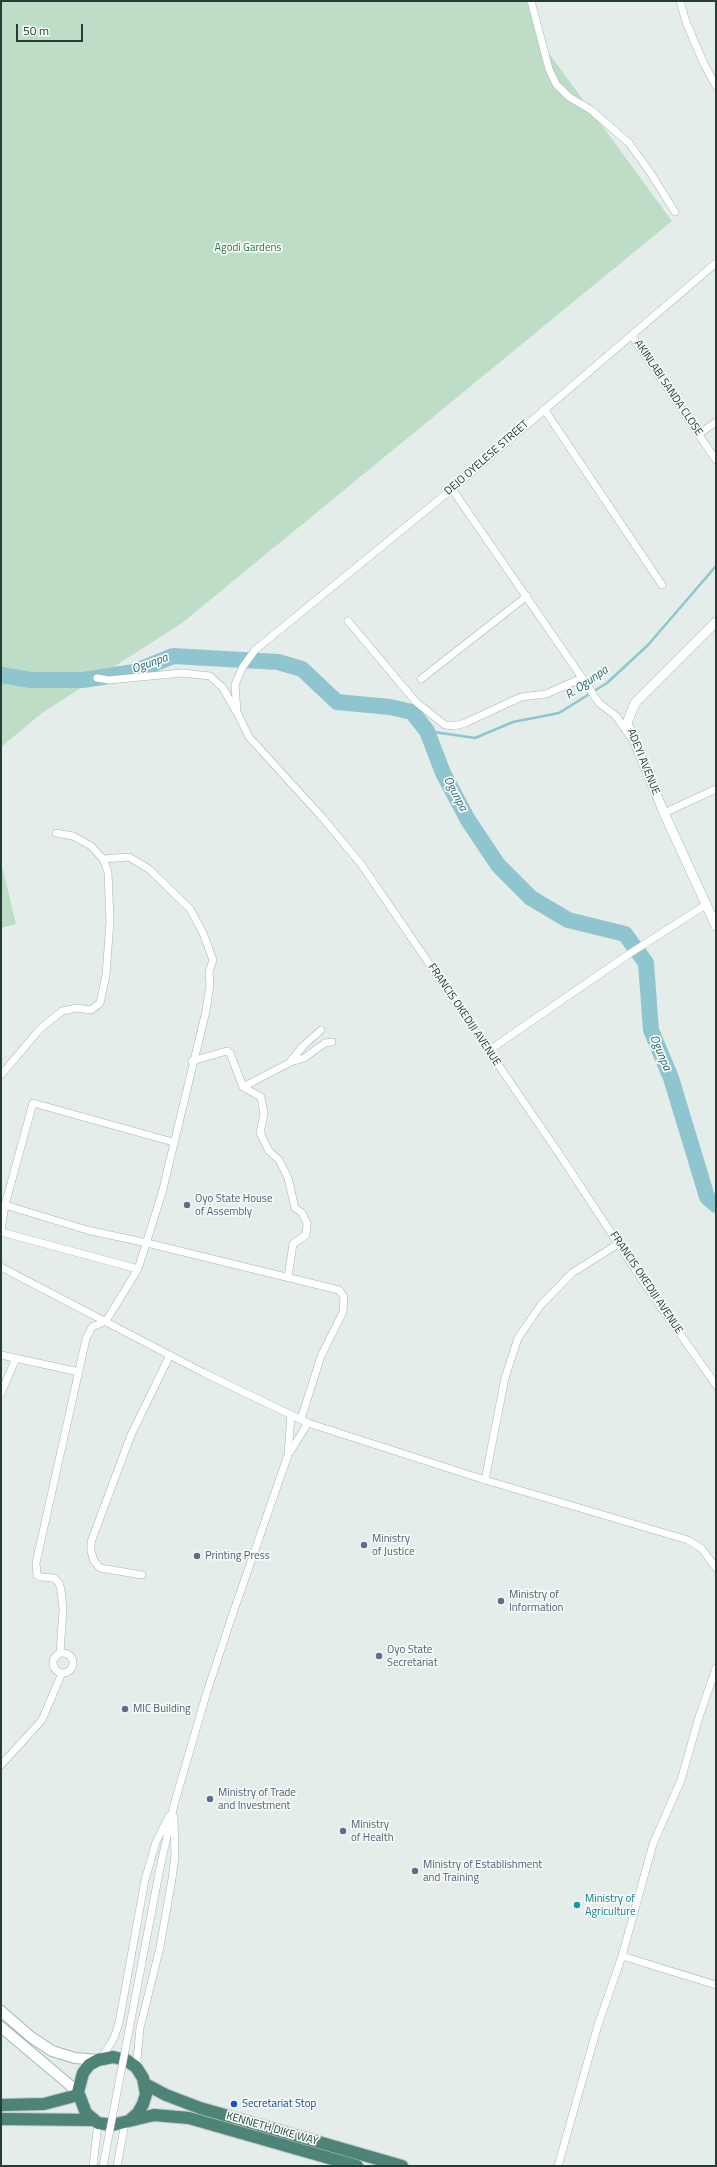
<!DOCTYPE html>
<style>
body{margin:0}
#map{position:relative;width:717px;height:2167px;overflow:hidden;background:#e4ede9;font-family:"Titillium Web",sans-serif}
canvas{display:block}
.frame{position:absolute;inset:0;border:2px solid #243e37;pointer-events:none}
.scale{position:absolute;left:16px;top:24px;width:67px;height:18px;box-sizing:border-box;border:2px solid #243e37;border-top:0;padding-left:5px;font-size:12px;line-height:14px;white-space:nowrap;color:#243e37;-webkit-text-stroke:3px #f5faf7;paint-order:stroke}
</style>
<div id="map">
<canvas width="717" height="2167"></canvas>
<div class="frame"></div>
<div class="scale">50 m</div>
</div>
<script>
const c = document.querySelector('canvas').getContext('2d');
c.lineJoin = 'round';
function fillPath(path, color) { c.fillStyle = color; c.fill(path, 'evenodd'); }
const shape = rows => new Path2D(rows.map(r => 'M' + r).join(''));
function stroke(path, color, width, dash) { c.strokeStyle = color; c.lineWidth = width; c.lineCap = dash ? 'butt' : 'round'; c.setLineDash(dash || []); c.stroke(path); }
function drawText(font, color, halo, rows, align = 'center') {
  c.font = font + ' "Titillium Web",sans-serif'; c.lineWidth = 3.5; c.setLineDash([]); c.textBaseline = 'middle'; c.strokeStyle = halo; c.fillStyle = color; for (const [text, x, y, turn = 0] of rows) {
    c.save(); c.translate(x, y); c.rotate((+turn || 0) * Math.PI / 180); c.textAlign = isNaN(turn) ? turn : align; if (halo) c.strokeText(text, 0, 0); c.fillText(text, 0, 0); c.restore();
  }
}
fillPath(shape([
 [1,1,527,1,548,52,672,221,182,623,42,713,1,747],
 [1,862,16,924,1,928]
]), '#beddc7');
stroke(shape([
 [427,731,475,738,513,722,559,713,607,683,648,645,716,566]
]), '#8fc5cf', 2.5);
stroke(shape([
 [1,675,31,680,83,680,134,672,173,656,278,662,302,669,337,702,390,707,412,712,427,731,443,773,468,820,498,865,531,898,568,920,625,934,646,963,651,1030,671,1078,707,1197,716,1205]
]), '#8fc5cf', 16);
const minor = shape([
 [531,1,549,69,556,84,569,97,591,110,629,143,650,172,675,212],
 [680,1,686,22,704,64,716,86],
 [716,263,452,489,255,650,242,668,235,685,237,712,249,737,321,816,361,864,562,1158,642,1280,716,1385],
 [632,336,716,460],
 [544,409,662,585],
 [699,434,716,422],
 [452,489,587,685,599,703,616,716,629,735],
 [348,621,416,702,445,725,454,726,465,723,521,697,546,694,582,678],
 [97,678,109,680,182,673,210,676,223,688,236,711],
 [421,679,527,596],
 [664,813,716,789],
 [488,1051,629,954,707,904],
 [192,1061,227,1051,230,1053,243,1087,261,1097,264,1114,260,1133,269,1151,279,1160,288,1178,295,1208,302,1213,307,1223,306,1235,293,1244,288,1277],
 [291,1062,304,1058,325,1043,332,1042],
 [1,1075,40,1029,62,1011,77,1008,91,1010,100,1003,106,975,110,921,108,872,103,859,91,846,73,836,56,833],
 [243,1087,289,1063,304,1045,321,1030],
 [5,1205,87,1230,147,1243,339,1290,344,1297,343,1312,321,1356,301,1419],
 [1,1230,5,1205,33,1103,173,1142],
 [1,1232,138,1269],
 [1,1267,204,1373,308,1423,485,1480,688,1540,702,1549,716,1568],
 [1,1355,79,1372],
 [1,1393,16,1358],
 [288,1453,291,1415],
 [485,1480,505,1378,518,1338,540,1306,572,1273,618,1244],
 [142,1575,100,1568,94,1561,91,1551,91,1542,131,1435,170,1355],
 '53 1663a10 10 0 1 1 20 0a10 10 0 1 1-20 0Z',
 [60,1653,63,1609,61,1590,59,1583,54,1578,40,1577,37,1575,36,1563,86,1339,92,1327,106,1321,138,1269,162,1193,206,1011,210,985,209,972,213,960,203,933,190,909,149,869,129,857,103,859],
 [1,1765,42,1720,62,1673],
 [160,1868,174,1805,206,1695,232,1616,288,1455,308,1423],
 [622,1956,716,1985],
 [101,2059,114,2038,119,2023,145,1880,156,1842,169,1816],
 [139,2069,137,2059,140,2028,160,1947,172,1879,175,1856,174,1817],
 [93,2166,98,2123],
 [117,2166,125,2123],
 [558,2166,598,2025,622,1956,653,1844,681,1780,699,1717,716,1668]
]);
const tertiary = shape([
 [716,622,635,703,627,723,664,813,716,926]
]);
const secondary = shape([
 [1,2011,31,2037,52,2051,75,2058,98,2060],
 [1,2027,78,2092]
]);
const trunk = shape([
 [145,2084,166,2095,200,2108,402,2166],
 [1,2105,44,2104,78,2095],
 [1,2119,93,2120],
 [130,2120,138,2113,143,2104,146,2094,143,2078,136,2067,126,2060,113,2057,98,2060,89,2065,83,2073,78,2092,86,2113,98,2123,112,2125,154,2115,189,2118,357,2166]
]);
stroke(minor, '#a7b5b0', 8);
stroke(tertiary, '#a7b5b0', 10);
stroke(secondary, '#a3b8b1', 12);
stroke(trunk, '#c2c9c7', 14);
stroke(minor, '#fff', 7);
stroke(tertiary, '#fff', 9);
stroke(secondary, '#fff', 10);
stroke(trunk, '#4e8478', 12);
const minorBridge = shape([
 [103,2166,160,1868]
]);
stroke(minorBridge, '#a7b5b0', 8, []);
stroke(minorBridge, '#fff', 7);
for (const [x, y, r, color] of [
 [187,1205,4,"#5c6f8a"],
 [364,1545,4,"#5c6f8a"],
 [197,1556,4,"#5c6f8a"],
 [501,1601,4,"#5c6f8a"],
 [379,1656,4,"#5c6f8a"],
 [125,1709,4,"#5c6f8a"],
 [210,1799,4,"#5c6f8a"],
 [343,1831,4,"#5c6f8a"],
 [415,1871,4,"#5c6f8a"],
 [577,1905,4,"#0f9aa8"],
 [234,2104,4,"#1a4fb4"]
]) { const dot = new Path2D(); dot.arc(x, y, r, 0, 2 * Math.PI); c.fillStyle = color; c.fill(dot); stroke(dot, '#f5faf7', 1.5); }
drawText('11px', '#30734a', '#f5faf7', [
 ["Agodi Gardens",248,248]
]);
drawText('11px', '#243e37', '#f5faf7', [
 ["AKINLABI SANDA CLOSE",668,388,56],
 ["DEJO OYELESE STREET",487,458,-41],
 ["ADEYI AVENUE",643,762,68],
 ["FRANCIS OKEDIJI AVENUE",464,1015,56],
 ["FRANCIS OKEDIJI AVENUE",646,1283,56],
 ["KENNETH DIKE WAY",272,2129,16]
]);
drawText('11px', '#4e5e75', '#f5faf7', [
 ["Oyo State House",195,1199],
 ["of Assembly",195,1212],
 ["Ministry",372,1539],
 ["of Justice",372,1552],
 ["Printing Press",205,1556],
 ["Ministry of",509,1595],
 ["Information",509,1608],
 ["Oyo State",387,1650],
 ["Secretariat",387,1663],
 ["MIC Building",133,1709],
 ["Ministry of Trade",218,1793],
 ["and Investment",218,1806],
 ["Ministry",351,1825],
 ["of Health",351,1838],
 ["Ministry of Establishment",423,1865],
 ["and Training",423,1878]
], 'left');
drawText('11px', '#0d838f', '#f5faf7', [
 ["Ministry of",585,1899],
 ["Agriculture",585,1912]
], 'left');
drawText('11px', '#164399', '#f5faf7', [
 ["Secretariat Stop",242,2104]
], 'left');
drawText('italic 12px', '#216978', '#f5faf7', [
 ["Ogunpa",150,664,-20],
 ["R. Ogunpa",587,683,-35],
 ["Ogunpa",455,794,62],
 ["Ogunpa",660,1053,67]
]);
</script>
